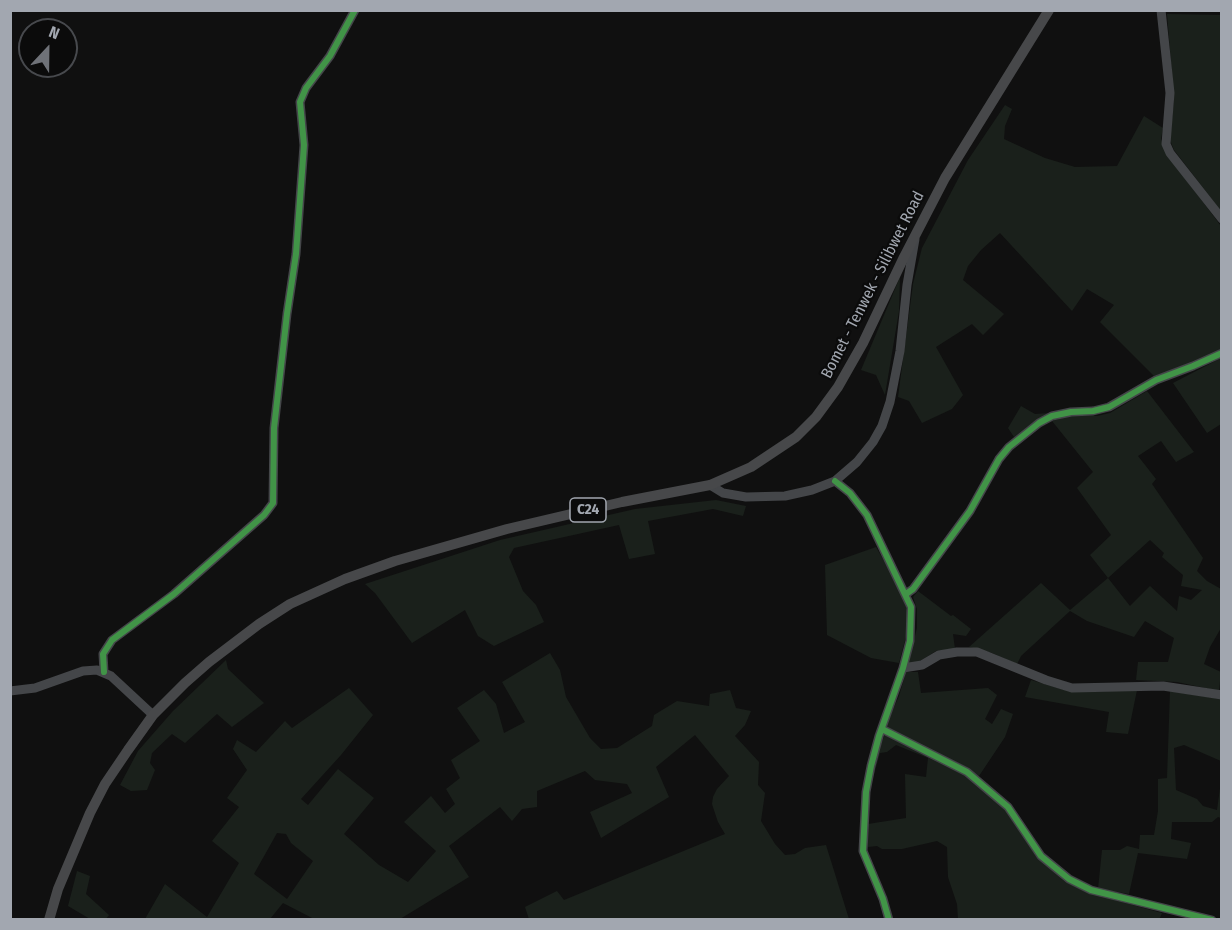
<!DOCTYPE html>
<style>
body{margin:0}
#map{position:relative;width:1232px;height:930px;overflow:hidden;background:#101010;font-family:"Fira Sans Condensed",sans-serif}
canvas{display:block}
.frame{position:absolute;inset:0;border:12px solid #a2a7b0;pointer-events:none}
.north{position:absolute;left:18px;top:18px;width:60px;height:60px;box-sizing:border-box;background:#0b0b0b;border:2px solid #47494d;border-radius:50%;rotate:22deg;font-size:16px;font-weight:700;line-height:24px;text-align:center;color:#a2a7b0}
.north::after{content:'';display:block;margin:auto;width:21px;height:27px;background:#6f7278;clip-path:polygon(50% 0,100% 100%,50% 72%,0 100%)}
</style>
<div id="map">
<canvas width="1232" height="930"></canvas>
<div class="frame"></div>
<div class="north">N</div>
</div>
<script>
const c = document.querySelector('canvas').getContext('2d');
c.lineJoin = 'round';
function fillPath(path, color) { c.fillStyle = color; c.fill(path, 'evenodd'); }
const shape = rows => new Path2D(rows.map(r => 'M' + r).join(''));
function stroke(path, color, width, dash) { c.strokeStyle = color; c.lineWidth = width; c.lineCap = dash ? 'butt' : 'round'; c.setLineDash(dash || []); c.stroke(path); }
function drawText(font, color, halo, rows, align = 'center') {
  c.font = font + ' "Fira Sans Condensed",sans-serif'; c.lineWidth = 4.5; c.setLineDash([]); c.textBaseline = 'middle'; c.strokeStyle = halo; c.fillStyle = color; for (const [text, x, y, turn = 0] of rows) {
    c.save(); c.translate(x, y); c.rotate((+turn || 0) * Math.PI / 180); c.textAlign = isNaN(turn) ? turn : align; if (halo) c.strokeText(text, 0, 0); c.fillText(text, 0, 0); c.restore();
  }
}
fillPath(shape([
 [1167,14,1221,15,1221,211,1174,150,1170,140,1174,100],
 [1005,105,1012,109,1005,126,1004,139,1045,158,1075,167,1117,166,1144,116,1163,128,1161,139,1166,153,1221,226,1221,350,1198,362,1154,376,1100,322,1114,305,1087,289,1072,311,1000,233,981,250,968,266,963,280,1004,314,983,335,972,324,936,347,963,395,952,409,922,423,909,401,898,397,913,284,922,248,968,160],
 [900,277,899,311,885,395,876,375,861,370],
 [1221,358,1221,424,1207,433,1173,383],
 [1147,391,1194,452,1176,462,1161,441,1138,456,1156,479,1152,484,1203,558,1197,571,1207,581,1221,589,1221,628,1210,647,1204,664,1221,672,1219,691,1177,682,1136,680,1138,662,1168,662,1174,638,1145,621,1134,637,1087,621,1070,611,1021,656,1017,664,992,653,969,647,1041,583,1070,610,1108,578,1090,555,1111,535,1077,488,1093,472,1052,421,1072,415,1097,416,1110,413],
 [1150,540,1164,553,1162,557,1183,575,1181,586,1202,590,1191,600,1179,596,1177,611,1150,586,1130,606,1108,578],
 [1021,406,1035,414,1050,413,1032,423,1014,437,1008,428],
 [716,500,746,506,743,516,713,509,648,521,655,554,629,559,619,525,514,548,509,557,523,591,536,605,544,622,494,646,478,636,465,610,412,643,375,593,365,584,500,540,635,509],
 [876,547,903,594,907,610,908,629,899,663,871,658,827,635,825,565],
 [918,591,951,616,953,615,971,629,966,636,953,634,955,649,936,651,917,663,908,664,917,628,917,609,913,597],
 [550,653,560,670,566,697,590,738,601,749,617,748,652,726,654,715,677,701,709,706,710,694,730,690,736,708,751,711,745,725,735,736,759,762,758,785,765,793,761,821,775,844,785,855,795,854,805,848,826,845,849,919,529,919,525,907,557,891,564,900,725,834,718,822,712,804,713,797,717,789,729,776,695,735,656,767,669,797,601,838,590,812,632,793,627,784,595,780,585,771,537,791,537,807,522,809,512,821,500,807,449,846,469,877,400,919,314,919,283,903,270,919,145,919,165,884,207,917,239,863,212,841,239,807,227,798,247,770,233,749,237,740,256,752,285,721,292,728,349,688,373,715,341,755,301,799,308,805,338,769,374,798,344,834,379,865,408,882,436,851,404,822,431,796,445,813,455,804,446,789,460,778,451,760,480,741,457,708,484,690,496,704,504,733,525,722,502,682],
 [277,833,286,834,291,843,313,861,287,899,254,874],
 [226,660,228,669,264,703,232,727,217,714,185,743,172,734,152,753,150,763,155,770,147,790,131,791,120,785,138,751,173,711],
 [906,672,918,672,921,693,988,688,997,695,985,719,992,724,1001,709,1013,714,1005,737,979,776,960,764,885,727,899,696],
 [1031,680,1061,689,1083,692,1137,690,1128,734,1106,732,1109,712,1025,697],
 [1170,691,1221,699,1221,761,1184,745,1174,748,1176,790,1197,799,1203,806,1217,810,1221,781,1221,818,1218,817,1212,822,1172,822,1171,839,1191,843,1187,859,1138,853,1129,894,1098,889,1102,850,1120,850,1127,846,1139,849,1140,835,1154,835,1158,811,1158,779,1167,778],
 [885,734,966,775,1006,811,1036,856,1064,881,1093,894,1162,913,1159,920,958,919,957,904,948,877,947,847,937,841,902,849,882,849,877,846,868,847,868,824,906,818,905,774,926,777,928,758,896,745,887,752,880,753,870,789,879,749],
 [77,871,90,876,86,894,109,915,106,919,90,919,68,906]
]), '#1a201b');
stroke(shape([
 [1161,10,1170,93,1166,144,1170,153,1222,219],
 [835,481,850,493,867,515,911,607,910,641,903,668,879,736,871,766,866,792,863,851,883,899,889,920],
 [710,485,723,493,746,497,785,496,812,490,835,481,857,462,873,442,882,426,890,402,900,351,907,285,915,239],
 [906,594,913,589,970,511,999,459,1009,447,1039,423,1052,416,1071,412,1093,411,1109,407,1156,380,1193,366,1222,353],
 [903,668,922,665,939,655,957,652,977,652,1046,680,1072,688,1163,686,1222,695],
 [104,672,103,654,112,640,174,594,264,515,273,503,274,428,287,314,296,254,304,145,300,102,306,88,330,56,355,10],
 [10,691,35,688,83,671,97,670,111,676,153,715],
 [882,729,967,772,1008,807,1041,856,1069,879,1091,890,1212,920]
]), '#444649', 9);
stroke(shape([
 [49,920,58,889,90,813,105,784,128,750,153,715,185,683,209,662,259,624,290,604,345,579,395,561,507,529,622,502,710,485,751,467,796,437,816,417,838,387,863,343,904,257,945,178,1049,10]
]), '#47484a', 10);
stroke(shape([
 [835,481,850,493,867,515,911,607,910,641,903,668,879,736,871,766,866,792,863,851,883,899,889,920],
 [906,594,913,589,970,511,999,459,1009,447,1039,423,1052,416,1071,412,1093,411,1109,407,1156,380,1193,366,1222,353],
 [104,672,103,654,112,640,174,594,264,515,273,503,274,428,287,314,296,254,304,145,300,102,306,88,330,56,355,10],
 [882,729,967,772,1008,807,1041,856,1069,879,1091,890,1212,920]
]), '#419447', 6);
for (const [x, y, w] of [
 [588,510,36]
]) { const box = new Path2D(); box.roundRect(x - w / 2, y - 12, w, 24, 4.5); c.fillStyle = '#0b0b0b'; c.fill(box); stroke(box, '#a2a7b0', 1.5); }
drawText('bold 15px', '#a2a7b0', null, [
 ["C24",588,510]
]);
drawText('16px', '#a2a7b0', '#0b0b0b', [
 ["Bomet - Tenwek - Silibwet Road",873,285,-63]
]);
</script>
